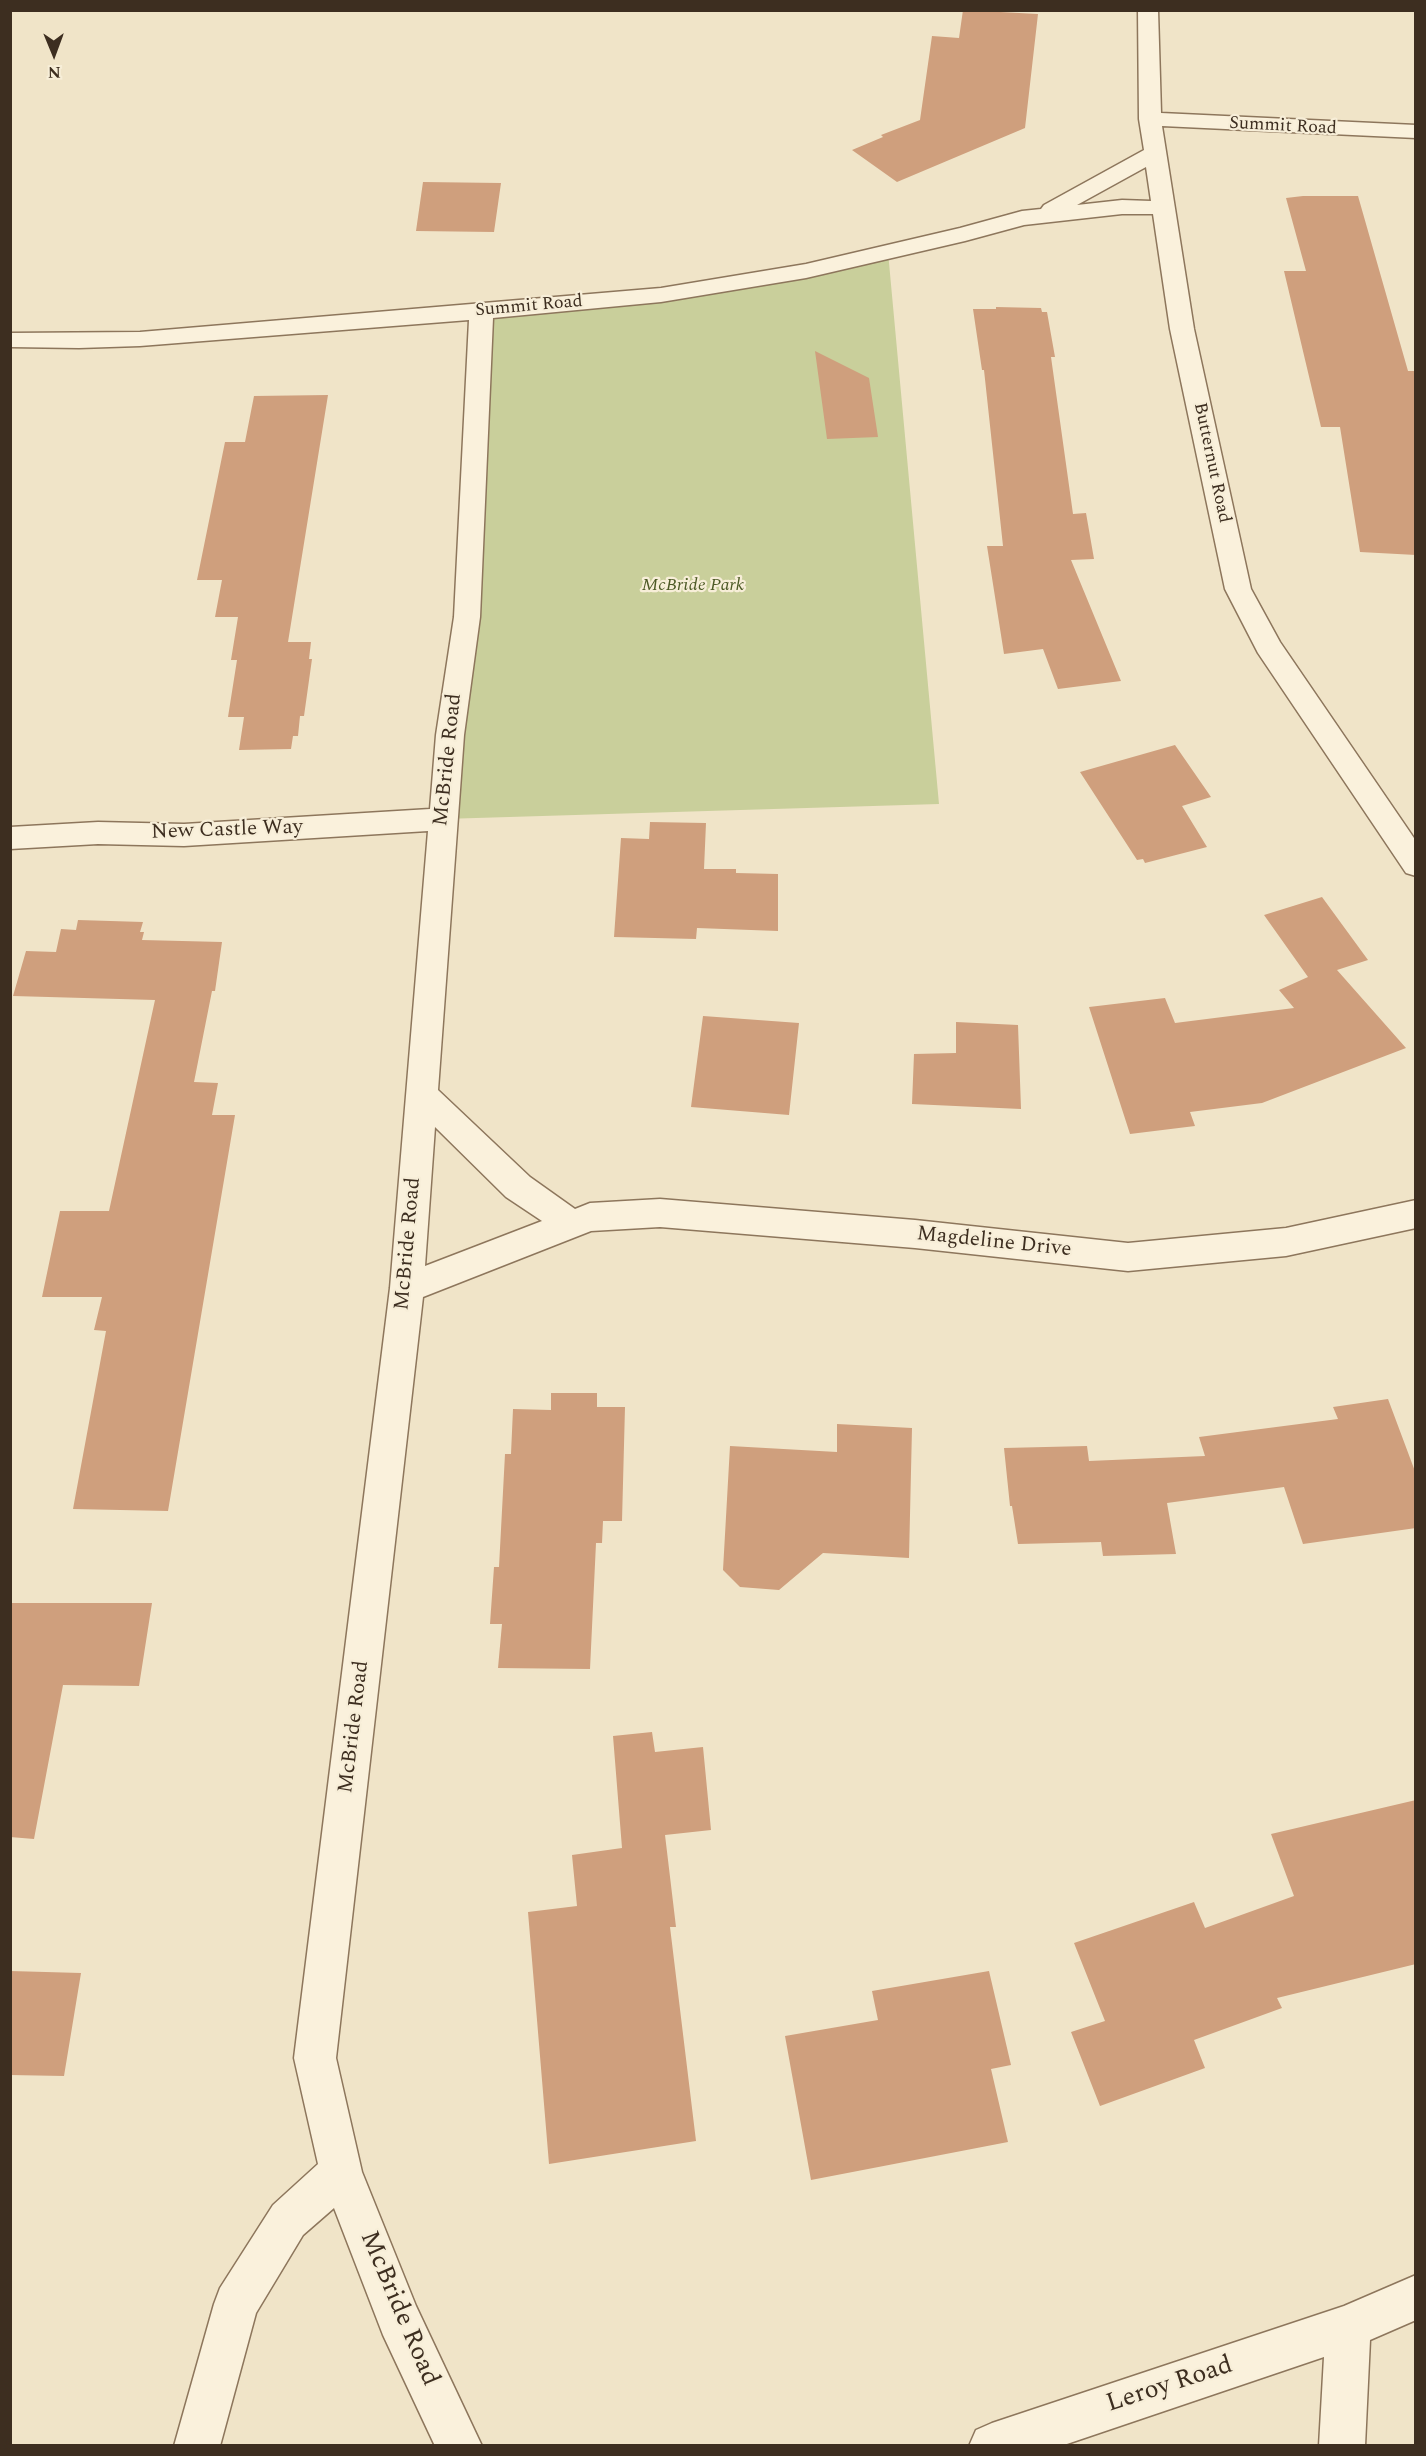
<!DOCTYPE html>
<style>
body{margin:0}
#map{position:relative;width:1426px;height:2456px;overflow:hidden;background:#f0e4c8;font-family:Spectral,serif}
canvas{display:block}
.frame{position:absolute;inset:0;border:12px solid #3d2e20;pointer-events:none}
.north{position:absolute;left:24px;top:24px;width:60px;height:60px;-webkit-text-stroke:4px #f7eed8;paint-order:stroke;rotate:179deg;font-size:16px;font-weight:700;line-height:24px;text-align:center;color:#3d2e20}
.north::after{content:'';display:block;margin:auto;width:21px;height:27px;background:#3d2e20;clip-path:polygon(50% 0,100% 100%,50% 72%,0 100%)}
</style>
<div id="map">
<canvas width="1426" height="2456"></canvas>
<div class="frame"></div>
<div class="north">N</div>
</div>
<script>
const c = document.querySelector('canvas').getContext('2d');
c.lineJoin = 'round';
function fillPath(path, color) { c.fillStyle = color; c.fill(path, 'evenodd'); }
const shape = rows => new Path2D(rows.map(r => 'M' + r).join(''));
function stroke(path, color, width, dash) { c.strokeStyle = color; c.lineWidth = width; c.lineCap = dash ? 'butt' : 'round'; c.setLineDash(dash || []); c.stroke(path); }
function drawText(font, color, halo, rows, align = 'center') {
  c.font = font + ' Spectral,serif'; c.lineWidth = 4.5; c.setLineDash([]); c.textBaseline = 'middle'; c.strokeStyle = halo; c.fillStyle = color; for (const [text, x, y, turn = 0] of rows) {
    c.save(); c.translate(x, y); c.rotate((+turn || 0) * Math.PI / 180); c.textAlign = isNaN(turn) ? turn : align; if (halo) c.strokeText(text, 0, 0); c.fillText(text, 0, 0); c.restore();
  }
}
fillPath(shape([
 [888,252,939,804,443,819,481,312,661,295]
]), '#c9cf9b');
fillPath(shape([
 [963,10,1038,14,1025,128,897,182,852,150,883,137,881,135,920,120,932,36,959,38],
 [423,182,501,183,494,232,416,231],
 [1303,196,1358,196,1408,371,1416,371,1416,555,1360,552,1340,427,1321,427,1284,271,1306,271,1286,198],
 [996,307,1041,308,1042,312,1047,312,1055,357,1051,357,1073,514,1086,513,1094,559,1071,560,1121,681,1058,689,1043,649,1004,654,987,546,1003,546,984,370,982,370,973,309,996,309],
 [815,351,869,378,878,437,827,439],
 [328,395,288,642,311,642,309,659,312,659,304,716,300,716,298,736,293,736,291,749,239,750,244,717,228,717,237,660,231,660,238,617,215,617,222,580,197,580,225,442,245,442,254,396],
 [1175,745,1211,797,1182,806,1207,847,1145,863,1143,859,1137,860,1080,772],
 [650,822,706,823,704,869,736,869,736,873,778,874,778,931,697,928,696,939,614,937,621,838,649,839],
 [1322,897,1368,960,1337,970,1406,1048,1262,1103,1190,1112,1195,1126,1130,1134,1089,1007,1165,998,1175,1023,1294,1008,1279,990,1308,977,1264,915],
 [78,920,143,922,140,932,144,932,142,940,222,942,215,991,212,991,194,1082,218,1083,212,1115,235,1115,168,1511,73,1509,106,1331,94,1330,102,1297,42,1297,60,1211,109,1211,155,1000,13,996,26,951,56,952,61,929,76,930],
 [703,1016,799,1023,789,1115,691,1107],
 [956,1022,1018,1025,1021,1109,912,1104,914,1054,956,1053],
 [551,1393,597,1393,597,1407,625,1407,622,1521,603,1521,602,1543,596,1543,590,1669,498,1668,502,1624,490,1624,494,1567,499,1567,505,1454,511,1454,513,1409,551,1410],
 [1388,1399,1416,1474,1416,1528,1303,1544,1284,1487,1167,1503,1176,1554,1103,1556,1101,1542,1018,1544,1012,1506,1010,1506,1004,1448,1087,1446,1089,1461,1205,1456,1199,1437,1338,1419,1333,1407],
 [837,1424,912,1428,909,1558,823,1553,779,1590,740,1587,723,1570,730,1446,837,1452],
 [10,1603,152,1603,139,1686,63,1685,34,1839,10,1837],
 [652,1732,655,1752,703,1747,711,1830,665,1835,676,1927,670,1927,696,2141,549,2164,528,1912,577,1906,572,1855,622,1848,613,1736],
 [1416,1800,1416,1964,1277,1998,1282,2008,1194,2040,1205,2068,1100,2106,1071,2032,1105,2021,1074,1943,1194,1902,1205,1928,1294,1896,1271,1834],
 [10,1971,81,1973,64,2076,10,2075],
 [989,1971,1011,2065,991,2069,1008,2142,811,2180,785,2036,878,2020,872,1991]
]), '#cf9f7d');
const street = shape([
 [1138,10,1158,10,1161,113,1416,125,1416,138,1162,126,1194,329,1251,589,1280,642,1416,841,1416,876,1406,873,1258,653,1225,589,1170,329,1153,214,1122,214,1024,225,965,241,806,278,661,302,493,318,480,617,464,735,438,1090,530,1177,575,1209,590,1203,660,1199,915,1220,1128,1243,1286,1228,1416,1200,1416,1228,1286,1256,1128,1271,915,1248,660,1227,591,1231,423,1297,336,2058,362,2172,416,2306,482,2446,435,2446,383,2335,334,2208,303,2235,256,2313,220,2446,174,2446,214,2304,220,2288,273,2205,318,2164,294,2058,390,1288,428,831,184,846,98,844,10,849,10,827,98,822,184,824,430,809,436,735,454,617,469,320,140,346,79,348,10,347,10,333,140,332,661,288,806,264,960,228,1022,211,1041,209,1044,205,1144,150,1139,119,1138,10],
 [1146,167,1151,201,1122,200,1077,205,1146,167],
 [435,1127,506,1197,542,1221,425,1266,435,1127],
 [1416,2275,1416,2320,1370,2340,1365,2446,1319,2446,1324,2357,1061,2446,969,2446,976,2430,992,2423,1344,2306,1416,2275]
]);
stroke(street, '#8d765c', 3);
fillPath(street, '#faf1dc');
drawText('18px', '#3d2e20', '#f7eed8', [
 ["Summit Road",1283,127,3],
 ["Summit Road",529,307,-5],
 ["Butternut Road",1211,463,78]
]);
drawText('italic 18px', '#4d5a26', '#f7eed8', [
 ["McBride Park",693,586]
]);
drawText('21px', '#3d2e20', '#f7eed8', [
 ["McBride Road",449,760,-84],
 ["New Castle Way",227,831,-2],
 ["Magdeline Drive",994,1243,6],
 ["McBride Road",409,1244,-85],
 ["McBride Road",355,1727,-83]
]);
drawText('26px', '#3d2e20', '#f7eed8', [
 ["McBride Road",398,2309,67],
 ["Leroy Road",1170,2386,-18]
]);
</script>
